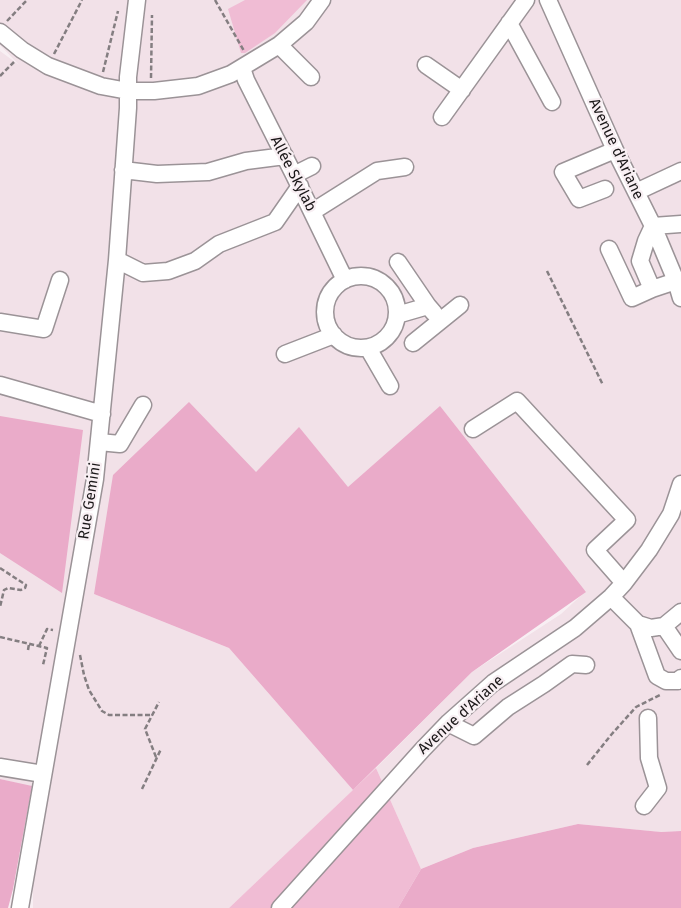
<!DOCTYPE html>
<meta charset="utf-8">
<style>
body{margin:0}
canvas{display:block;background:#f8eff3}
</style>
<canvas width="681" height="908"></canvas>
<script>
const c = document.querySelector('canvas').getContext('2d');
c.lineJoin = 'round';
function fillPath(path, color) { c.fillStyle = color; c.fill(path, 'evenodd'); }
const shape = rows => new Path2D(rows.map(r => 'M' + r).join(''));
function stroke(path, color, width, dash) { c.strokeStyle = color; c.lineWidth = width; c.lineCap = dash ? 'butt' : 'round'; c.setLineDash(dash || []); c.stroke(path); }
function drawText(font, color, halo, rows, align = 'center') {
  c.font = font + ' "Fira Sans",sans-serif'; c.lineWidth = 4.5; c.setLineDash([]); c.textBaseline = 'middle'; c.strokeStyle = halo; c.fillStyle = color; for (const [text, x, y, turn = 0] of rows) {
    c.save(); c.translate(x, y); c.rotate((+turn || 0) * Math.PI / 180); c.textAlign = isNaN(turn) ? turn : align; if (halo) c.strokeText(text, 0, 0); c.fillText(text, 0, 0); c.restore();
  }
}
fillPath(shape([
 [0,0,681,0,681,831,660,832,578,824,473,848,421,869,376,768,472,672,561,614,586,591,348,488,299,428,256,472,94,594,229,648,353,790,229,908,33,908,32,787,0,779,0,51,19,65,0,45]
]), '#f2e1e8');
fillPath(shape([
 [245,0,307,0,275,33,245,53,241,53,228,9],
 [376,768,421,869,398,908,229,908]
]), '#f0bcd4');
fillPath(shape([
 [189,402,256,472,299,427,348,487,440,406,586,592,472,672,353,790,229,648,94,594,113,475],
 [0,416,83,430,62,593,0,553],
 [0,779,32,786,13,889,8,908,0,908],
 [578,824,661,832,681,831,681,908,398,908,421,869,473,848]
]), '#eaabc9');
const minor = shape([
 [548,0,615,150,653,226,676,281,681,298],
 [509,23,552,102],
 [0,32,22,50,48,66,101,86,128,91,154,91,198,86,231,74,279,45,306,22,322,0],
 [279,45,311,77],
 [426,65,462,90],
 [242,68,246,80,294,175,345,280],
 [442,117,526,0],
 [123,170,157,174,208,172,246,161,285,156],
 [294,175,312,166],
 [605,189,579,199,563,172,615,150],
 [636,192,681,171],
 [312,212,377,171,405,167],
 [609,249,632,298,652,289,676,281],
 [117,260,143,273,168,271,195,261,219,244,275,222,300,186],
 [398,262,428,306],
 '325 312a36 36 0 1 1 72 0a36 36 0 1 1-72 0Z',
 [652,289,640,261,646,241,653,226,681,224],
 [397,315,428,306,434,313],
 [0,322,44,329,60,280],
 [413,343,460,305],
 [368,348,390,386],
 [285,354,334,335],
 [0,385,102,414],
 [473,429,517,401,627,520,595,550,624,583],
 [99,442,120,444,143,405],
 [611,597,638,624,651,628,664,626,681,612],
 [638,624,657,676,666,681,678,681,681,678],
 [664,626,681,651],
 [448,723,474,736,508,707,544,684,572,664,586,665],
 [0,767,43,774],
 [644,806,658,788,649,758,648,718],
 [20,908,95,479,117,260,128,108,128,77,137,0],
 [280,908,423,749,448,723,493,683,575,628,611,597,624,583,649,550,671,514,681,484]
]);
stroke(minor, '#9b9397', 19);
stroke(shape([
 [215,0,244,51],
 [7,21,27,0],
 [54,54,82,0],
 [103,72,118,11],
 [0,76,14,62],
 [151,78,152,15],
 [547,271,603,385],
 [0,568,26,585,25,588,21,590,8,588,4,590,0,607],
 [0,637,47,648,43,665],
 [39,646,47,629,53,630],
 [28,650,29,644],
 [80,655,84,675,89,690,102,711,109,715,152,715],
 [156,757,145,729,159,702],
 [587,765,611,735,636,707,660,695],
 [142,789,161,749]
]), '#847e81', 2.5, [5, 2.5]);
stroke(minor, '#fff', 16);
drawText('15px', '#1a1718', '#f8eff3', [
 ["Avenue d'Ariane",616,149,65],
 ["Allée Skylab",293,174,63],
 ["Rue Gemini",90,501,-81],
 ["Avenue d'Ariane",461,715,-42]
]);
</script>
